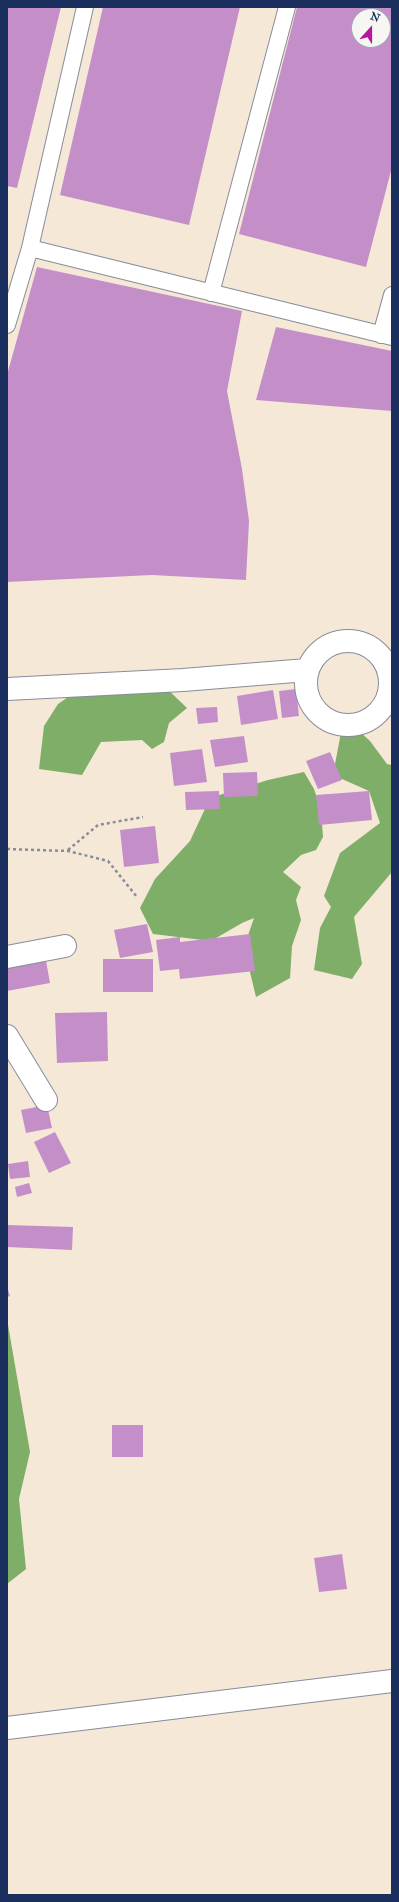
<!DOCTYPE html>
<style>
body{margin:0}
#map{position:relative;width:399px;height:1902px;overflow:hidden;background:#f5e8d7;font-family:"IM FELL Great Primer",serif}
canvas{display:block}
.frame{position:absolute;inset:0;border:8px solid #1b2f5e;pointer-events:none}
.north{position:absolute;left:351px;top:8px;width:40px;height:40px;box-sizing:border-box;background:#f6f6f2;border:1px solid #9ea6b7;border-radius:50%;rotate:21deg;font-size:11px;font-weight:700;line-height:16px;text-align:center;color:#1b2f5e}
.north::after{content:'';display:block;margin:auto;width:14px;height:18px;background:#b5179e;clip-path:polygon(50% 0,100% 100%,50% 72%,0 100%)}
</style>
<div id="map">
<canvas width="399" height="1902"></canvas>
<div class="frame"></div>
<div class="north">N</div>
</div>
<script>
const c = document.querySelector('canvas').getContext('2d');
c.lineJoin = 'round';
function fillPath(path, color) { c.fillStyle = color; c.fill(path, 'evenodd'); }
const shape = rows => new Path2D(rows.map(r => 'M' + r).join(''));
function stroke(path, color, width, dash) { c.strokeStyle = color; c.lineWidth = width; c.lineCap = dash ? 'butt' : 'round'; c.setLineDash(dash || []); c.stroke(path); }
fillPath(shape([
 [93,680,162,684,187,708,169,723,164,742,152,749,142,740,101,742,82,775,39,769,44,726,58,704],
 [342,727,357,729,370,741,387,764,392,765,392,872,354,917,362,964,352,979,314,970,320,928,331,907,324,896,340,853,380,823,369,791,333,775],
 [304,772,314,789,321,810,323,837,316,850,301,855,283,872,301,887,296,900,301,920,292,946,290,978,256,997,244,947,254,918,242,923,211,941,153,934,140,908,155,879,190,841,210,798,268,780],
 [7,1319,30,1452,19,1499,26,1569,7,1584]
]), '#7fae68');
fillPath(shape([
 [7,7,61,7,17,188,7,186],
 [103,7,240,7,189,225,60,195],
 [297,7,392,7,392,167,366,267,239,234],
 [359,16,383,16,383,40,359,40],
 [37,267,242,311,227,391,242,469,249,521,246,580,152,575,7,582,7,375],
 [276,327,392,351,392,411,256,400],
 [296,689,299,716,282,718,279,691],
 [273,690,278,719,241,725,237,696],
 [217,707,218,722,198,724,196,708],
 [244,736,248,762,215,767,210,740],
 [202,749,207,782,174,786,170,753],
 [330,752,342,780,318,789,306,761],
 [257,772,258,796,224,797,223,773],
 [219,791,220,809,186,810,185,792],
 [369,791,372,820,319,825,316,795],
 [155,826,159,863,124,867,120,830],
 [147,924,153,952,120,958,114,930],
 [250,934,255,971,180,979,179,969,160,971,156,940,180,937,180,942],
 [45,955,50,983,7,991,7,962],
 [103,959,153,959,153,992,103,992],
 [107,1012,108,1061,57,1063,55,1013],
 [47,1105,52,1128,26,1133,21,1110],
 [55,1132,71,1163,49,1173,34,1142],
 [28,1161,30,1177,10,1179,8,1164],
 [29,1183,32,1193,17,1197,15,1187],
 [8,1225,73,1227,72,1250,7,1247],
 [7,1287,10,1296,7,1297],
 [112,1425,143,1425,143,1457,112,1457],
 [342,1554,347,1589,319,1592,314,1558]
]), '#c48fc9');
const lane = shape([
 [30,248,392,337],
 [211,293,287,7],
 [7,325,30,248,85,7],
 [381,335,392,295]
]);
const street = shape([
 '306 683a42 42 0 1 1 84 0a42 42 0 1 1-84 0Z',
 [7,689,183,680,307,670],
 [7,957,65,946],
 [7,1036,46,1100],
 [7,1728,392,1681]
]);
stroke(lane, '#888c9a', 18);
stroke(street, '#888c9a', 24);
stroke(shape([
 [7,849,68,851,108,861,137,897],
 [68,850,98,825,143,817]
]), '#888c9a', 2.5, [3, 3]);
stroke(lane, '#fff', 16);
stroke(street, '#fff', 22);
</script>
